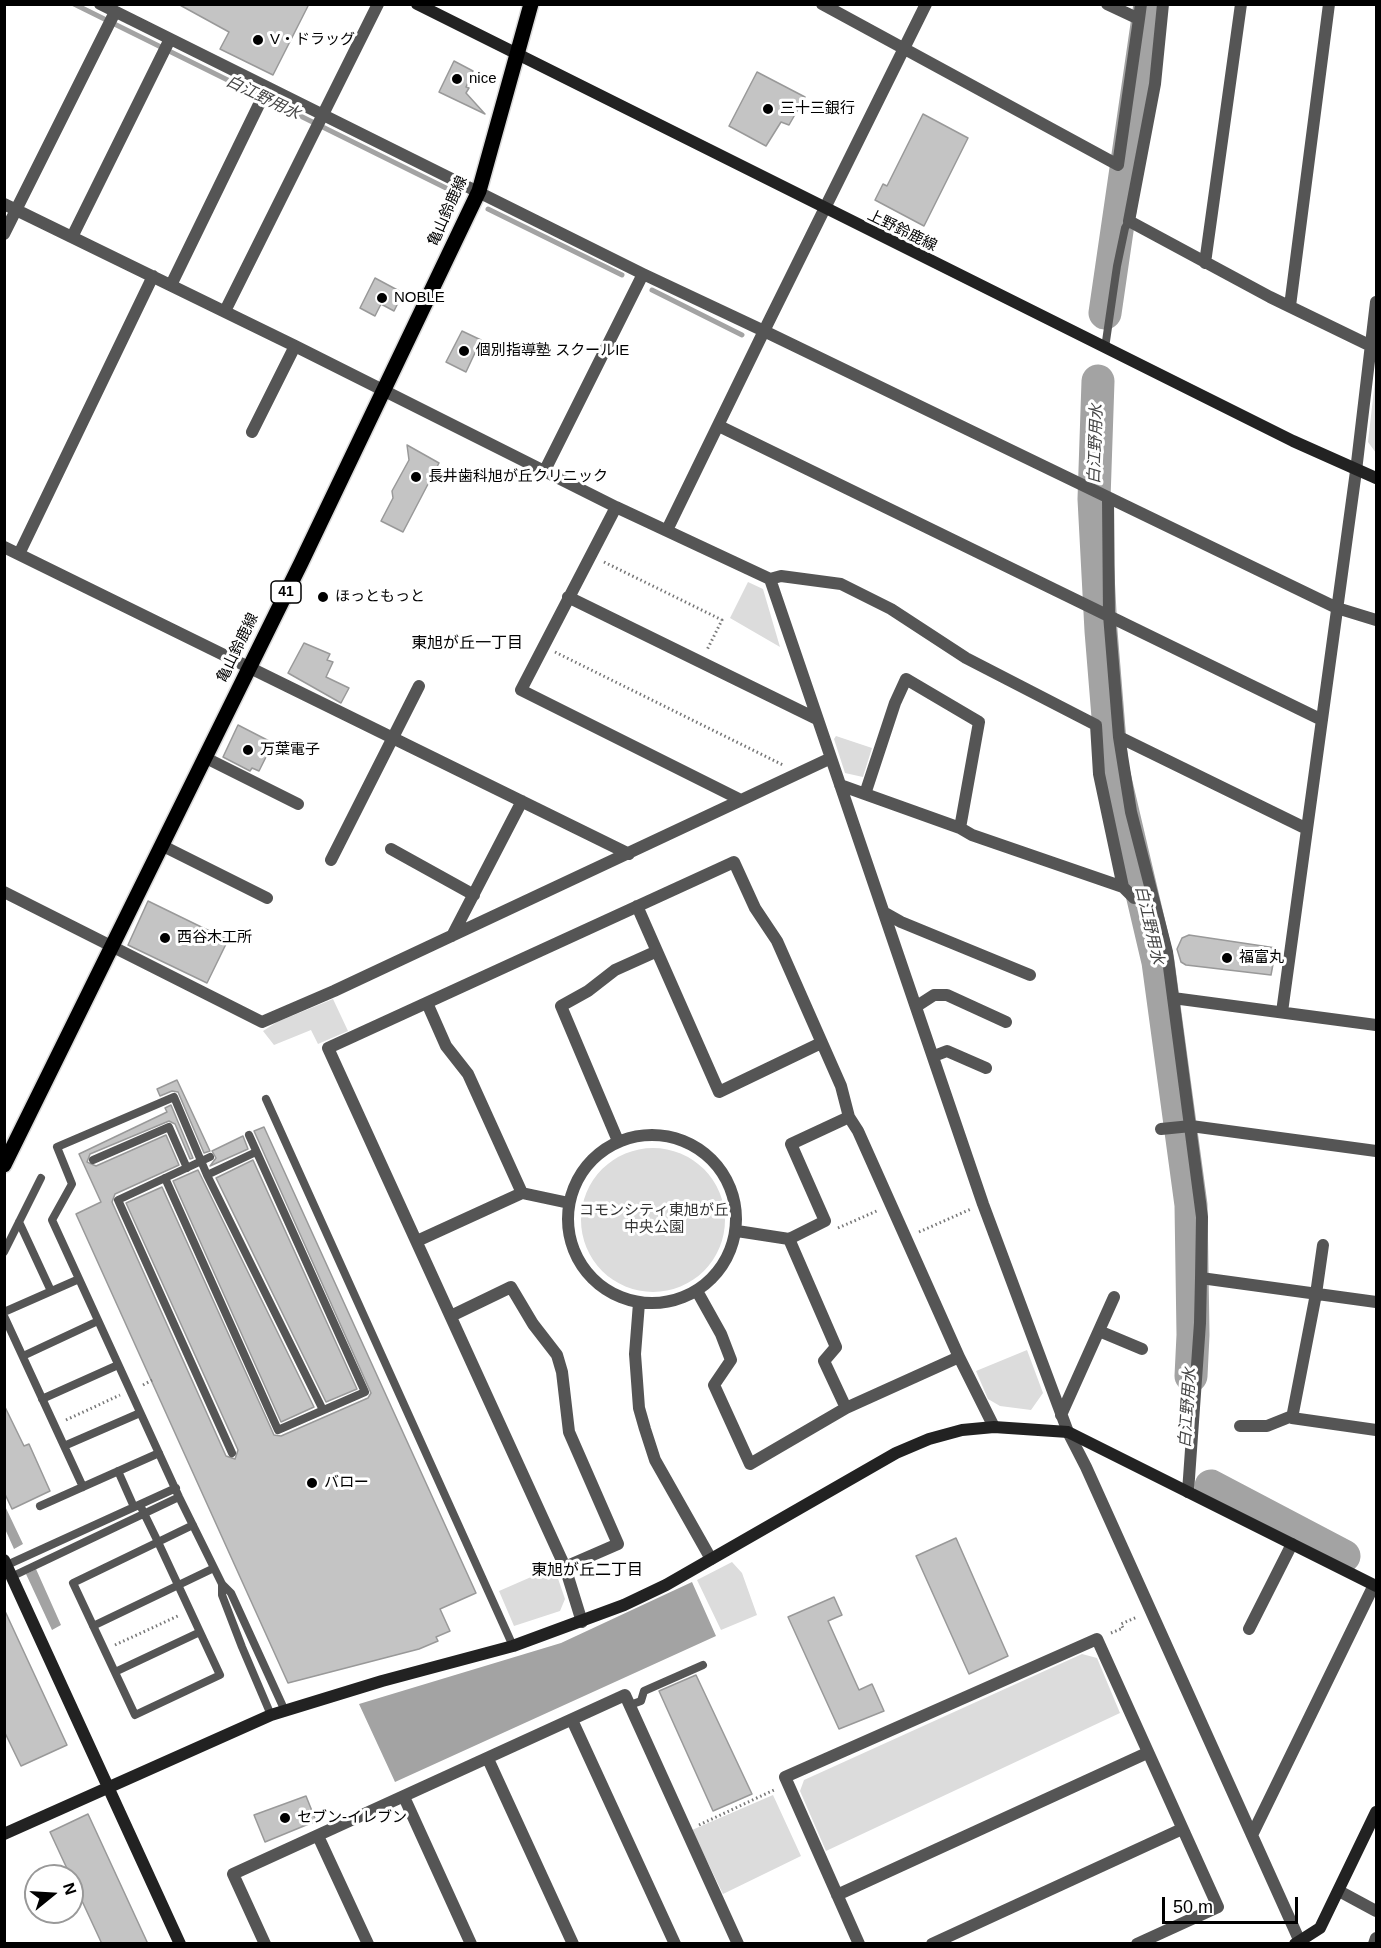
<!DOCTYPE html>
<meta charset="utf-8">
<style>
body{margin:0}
#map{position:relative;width:1381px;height:1948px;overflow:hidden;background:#fff;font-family:Arial,sans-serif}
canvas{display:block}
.frame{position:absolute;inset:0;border:6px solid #000;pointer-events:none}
.north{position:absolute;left:24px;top:1864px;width:60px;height:60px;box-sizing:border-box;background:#fff;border:2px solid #999;border-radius:50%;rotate:72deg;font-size:16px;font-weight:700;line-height:24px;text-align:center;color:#000}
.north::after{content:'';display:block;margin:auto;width:21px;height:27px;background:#000;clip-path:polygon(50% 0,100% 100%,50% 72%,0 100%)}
.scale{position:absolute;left:1162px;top:1897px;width:136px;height:27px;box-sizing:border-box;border:3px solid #000;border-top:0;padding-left:8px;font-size:18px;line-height:21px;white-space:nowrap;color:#000;-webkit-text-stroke:4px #fff;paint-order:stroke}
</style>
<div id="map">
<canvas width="1381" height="1948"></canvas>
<div class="frame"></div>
<div class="north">N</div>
<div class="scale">50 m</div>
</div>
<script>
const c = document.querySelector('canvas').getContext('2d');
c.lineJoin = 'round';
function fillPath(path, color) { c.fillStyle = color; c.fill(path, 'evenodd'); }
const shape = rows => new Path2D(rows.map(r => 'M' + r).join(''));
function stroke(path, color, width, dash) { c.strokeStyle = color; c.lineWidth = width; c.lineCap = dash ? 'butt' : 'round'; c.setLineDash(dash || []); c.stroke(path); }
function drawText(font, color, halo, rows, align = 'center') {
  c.font = font + ' Arial,"Noto Sans JP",sans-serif'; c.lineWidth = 6; c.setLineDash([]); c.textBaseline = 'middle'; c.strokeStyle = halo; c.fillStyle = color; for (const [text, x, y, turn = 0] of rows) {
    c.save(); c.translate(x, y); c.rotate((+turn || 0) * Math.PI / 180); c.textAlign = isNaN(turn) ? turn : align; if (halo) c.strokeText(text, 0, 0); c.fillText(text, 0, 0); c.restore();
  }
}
fillPath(shape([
 [1376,372,1376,453,1368,442],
 [748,582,763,589,780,647,730,618],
 [836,736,872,748,863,777,845,773,834,739],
 [333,999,348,1031,318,1044,311,1030,274,1045,263,1031,277,1022],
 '581 1220a72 72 0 1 1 144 0a72 72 0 1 1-144 0Z',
 [1027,1350,1043,1393,1031,1410,1000,1406,988,1399,976,1371],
 [732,1562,742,1573,757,1615,721,1630,697,1580],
 [554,1567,565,1599,560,1611,514,1626,499,1591],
 [1082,1654,1097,1658,1120,1713,826,1851,800,1791,804,1780],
 [773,1795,801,1856,723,1894,692,1830]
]), '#dcdcdc');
fillPath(shape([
 [4,1504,23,1544,14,1549,5,1529],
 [36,1569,61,1625,52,1630,26,1574],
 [692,1582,716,1636,395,1782,359,1704,561,1643]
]), '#a3a3a3');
stroke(shape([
 [74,4,452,191],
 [488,209,622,275],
 [652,290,742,335]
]), '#a3a3a3', 5);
stroke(shape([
 [1105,313,1150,4],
 [1098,381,1094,499,1101,631,1112,766,1158,962,1191,1205,1193,1335,1191,1376],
 [1211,1486,1344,1556]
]), '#a3a3a3', 33);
const building = shape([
 [178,4,309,4,273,75,220,49,229,32,178,4],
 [454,61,473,71,466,87,469,88,466,93,485,114,439,92,454,61],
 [757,72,805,97,789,125,781,122,766,146,729,126,757,72],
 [923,114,968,138,924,226,875,200,883,184,887,186,923,114],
 [375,278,403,293,394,311,381,304,375,316,360,308,375,278],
 [462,331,481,340,466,372,446,362,462,331],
 [407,445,439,463,403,532,381,521,393,498,392,491,409,460,407,445],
 [304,643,330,654,327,660,333,662,326,677,349,688,341,703,288,673,304,643],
 [238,725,273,743,259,771,252,768,250,771,223,757,238,725],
 [148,901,228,940,207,983,128,945,148,901],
 [1189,935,1276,948,1271,975,1186,965,1181,962,1177,949,1182,938,1189,935],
 [177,1080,210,1151,204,1153,178,1092,172,1091,160,1096,157,1089,177,1080],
 [171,1105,193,1158,190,1159,175,1124,169,1121,90,1154,87,1162,96,1166,166,1135,179,1165,115,1194,112,1202,226,1456,235,1459,238,1450,126,1203,162,1187,274,1435,281,1436,368,1398,371,1393,254,1131,264,1127,476,1593,440,1609,450,1631,436,1637,438,1641,419,1649,288,1683,76,1214,101,1202,79,1154,167,1112,165,1108,171,1105],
 [243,1136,248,1149,210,1166,216,1158,212,1151,243,1136],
 [253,1160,357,1389,326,1402,216,1178,253,1160],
 [198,1170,314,1407,281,1422,173,1181,198,1170],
 [4,1405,24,1446,29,1444,50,1491,12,1509,4,1492,4,1405],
 [956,1538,1008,1656,969,1674,916,1556,956,1538],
 [834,1597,842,1615,828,1621,859,1690,872,1684,884,1711,839,1729,788,1617,834,1597],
 [4,1609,67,1745,21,1766,4,1731,4,1609],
 [696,1675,752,1794,713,1811,659,1691,696,1675],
 [306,1796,316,1821,265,1842,254,1815,306,1796],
 [88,1814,148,1944,102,1944,50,1832,88,1814]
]);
fillPath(building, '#c4c4c4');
stroke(building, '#999', 1.5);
const primary = shape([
 [4,1165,301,563,479,191,531,4]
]);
stroke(primary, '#dbdbdb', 18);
stroke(shape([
 [604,562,722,620,707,650],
 [555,652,783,765],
 [838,1228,879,1210],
 [919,1232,971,1209],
 [143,1385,152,1380],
 [66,1420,120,1395],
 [1111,1633,1123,1628,1121,1624,1137,1617],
 [115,1645,180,1615],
 [699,1825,774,1790]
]), '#777', 3, [1.5, 3]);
stroke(shape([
 [1105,348,1117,266,1125,228,1129,221],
 [266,1099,513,1646],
 [210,1157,118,1200,232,1453],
 [93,1160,169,1127,187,1168],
 [207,1175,256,1152],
 [165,1178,278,1430,365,1392,249,1135],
 [19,1222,51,1291],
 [4,1252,41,1178],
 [4,1312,79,1279],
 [4,1316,83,1487],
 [23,1356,98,1321],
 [42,1399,118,1365],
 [64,1446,140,1413],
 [118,1471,134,1507],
 [140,1505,158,1542,220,1675,135,1715,73,1583,158,1542,193,1525],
 [40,1506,159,1453],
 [7,1565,176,1488],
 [13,1576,179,1497],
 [222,1584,222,1595,242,1647,271,1715],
 [93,1626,214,1568],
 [115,1672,200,1632],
 [630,1705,641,1701,644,1691,703,1665],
 [285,1711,231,1593,222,1584,179,1497,52,1220,72,1184,57,1147,174,1097,207,1175,323,1410]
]), '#555', 8);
stroke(shape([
 [100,4,643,274,764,331,667,530],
 [822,4,1118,165,1139,19],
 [926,4,764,331,1337,608,1376,620],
 [1107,4,1139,19,1141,4],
 [1163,4,1155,84,1129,221,1270,297,1371,346],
 [4,204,295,346,616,507,770,579,781,576,841,584,891,609,966,658,1096,725,1099,774,1123,887,972,835,960,828],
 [4,234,115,12],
 [72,237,170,39],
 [1205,263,1241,4],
 [171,285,267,88],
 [1290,306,1329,4],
 [225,311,378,4],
 [719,426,1322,720],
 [252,432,295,346],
 [545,470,643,274],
 [1108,499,1109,615,1119,737,1131,812,1167,952,1202,1217,1201,1278,1376,1302],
 [616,507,521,690,739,799],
 [4,547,629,854],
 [19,554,153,276],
 [770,579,983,1204,1068,1432,1086,1467,1301,1944],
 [568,597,817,719],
 [1119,737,1307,829],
 [204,757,298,804],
 [840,785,865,794,960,828,979,722,906,679,895,703,865,794],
 [161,845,267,898],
 [391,849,474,895],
 [331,860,419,686],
 [1123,887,1134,898],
 [4,892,262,1022,334,991,831,758],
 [637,906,719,1092,821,1043],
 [885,913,901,922,1030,975],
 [452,936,522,801],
 [1173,998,1376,1025],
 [427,1003,446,1046,468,1074,522,1193],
 [917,1006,934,995,947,995,1006,1022],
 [1282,1012,1356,471,1376,302],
 [934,1056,947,1051,986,1068],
 [1161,1129,1191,1126,1376,1151],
 '568 1219a84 84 0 1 1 168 0a84 84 0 1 1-168 0Z',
 [618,1141,561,1006,588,991,615,970,655,952],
 [789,1239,825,1221,791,1144,849,1117],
 [417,1241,522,1193,569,1203],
 [1323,1245,1316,1294,1292,1418,1376,1430],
 [697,1291,721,1334,731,1360,714,1385,750,1464,846,1408,824,1361,836,1347,789,1239,737,1231],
 [639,1303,635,1354,639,1408,645,1429,655,1460,711,1559],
 [451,1316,511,1287,533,1324,557,1355,562,1372,569,1432,618,1544,565,1567],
 [1099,1331,1142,1349],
 [846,1408,959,1357],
 [1061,1415,1114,1297],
 [1240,1426,1267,1426,1292,1416],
 [1188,1492,1200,1323,1201,1278],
 [582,1622,565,1567,328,1048,734,862,755,908,777,941,841,1086,849,1117,858,1131,959,1357,994,1427],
 [1249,1629,1292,1544],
 [572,1720,675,1944],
 [488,1759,573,1944],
 [404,1797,471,1944],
 [1252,1835,1374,1585],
 [318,1836,368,1944],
 [1339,1891,1376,1911],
 [837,1895,1147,1753],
 [265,1944,233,1874,625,1695,738,1944],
 [859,1944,785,1777,1097,1639,1218,1907,1137,1944],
 [932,1944,1182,1829],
 [1374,1944,1376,1938]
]), '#555', 12);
stroke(shape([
 [417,4,1293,441,1376,478],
 [4,1560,180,1944],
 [4,1834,271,1715,382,1681,513,1646,624,1605,666,1585,896,1453,929,1439,962,1430,994,1427,1068,1432,1376,1586],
 [1295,1944,1320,1928,1376,1812]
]), '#222', 12);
stroke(primary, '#000', 15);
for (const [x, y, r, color] of [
 [258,40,6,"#000"],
 [457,79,6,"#000"],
 [768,109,6,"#000"],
 [382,298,6,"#000"],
 [464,351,6,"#000"],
 [416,477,6,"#000"],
 [323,597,6,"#000"],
 [248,750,6,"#000"],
 [165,938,6,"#000"],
 [1227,958,6,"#000"],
 [312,1483,6,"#000"],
 [285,1818,6,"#000"]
]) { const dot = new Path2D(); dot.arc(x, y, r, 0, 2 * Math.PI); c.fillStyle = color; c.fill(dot); stroke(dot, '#fff', 2); }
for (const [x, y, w] of [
 [286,592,30]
]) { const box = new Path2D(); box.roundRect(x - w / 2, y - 11, w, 22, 4.5); c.fillStyle = '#fff'; c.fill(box); stroke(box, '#000', 1.5); }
drawText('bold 14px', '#000', null, [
 ["41",286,592]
]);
drawText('15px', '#000', '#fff', [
 ["V・ドラッグ",270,40],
 ["nice",469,79],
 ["三十三銀行",780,109],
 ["NOBLE",394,298],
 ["個別指導塾 スクールIE",476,351],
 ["長井歯科旭が丘クリニック",428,477],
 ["ほっともっと",335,597],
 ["万葉電子",260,750],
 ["西谷木工所",177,938],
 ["福富丸",1239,958],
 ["バロー",324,1483],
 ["セブン-イレブン",297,1818]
], 'left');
drawText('15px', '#000', '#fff', [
 ["亀山鈴鹿線",448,211,-66],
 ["上野鈴鹿線",902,231,26],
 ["亀山鈴鹿線",238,648,-64]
]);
drawText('15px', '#333', '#fff', [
 ["コモンシティ東旭が丘",654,1211],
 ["中央公園",654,1228]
]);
drawText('italic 16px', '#444', '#fff', [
 ["白江野用水",263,98,26],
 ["白江野用水",1096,444,-88],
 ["白江野用水",1149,925,77],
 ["白江野用水",1188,1408,-86]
]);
drawText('16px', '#000', '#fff', [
 ["東旭が丘一丁目",467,644],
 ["東旭が丘二丁目",587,1571]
]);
</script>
